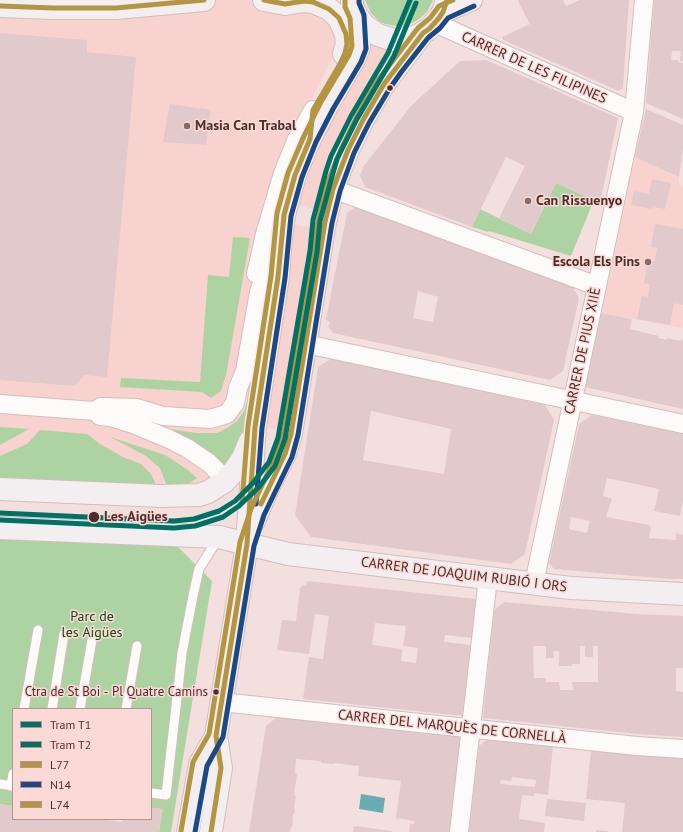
<!DOCTYPE html>
<meta charset="utf-8">
<style>
body{margin:0}
#map{position:relative;width:683px;height:832px;overflow:hidden;background:#f3e0de;font-family:"PT Sans",sans-serif}
canvas{display:block}
.legend{position:absolute;left:12px;top:708px;width:140px;height:112px;box-sizing:border-box;background:#fbd9d6;border:1px solid #b59492;margin:0;padding:5px 7px;list-style:none;font-size:12px;color:#4d2d2b}
.legend li{display:flex;align-items:center;gap:8px;height:20px}
.legend b{width:20px;border:1px solid #b59492}
</style>
<div id="map">
<canvas width="683" height="832"></canvas>
<ul class="legend">
<li><b style="height:5px;background:#007165"></b>Tram T1</li>
<li><b style="height:5px;background:#007165"></b>Tram T2</li>
<li><b style="height:5px;background:#b49541"></b>L77</li>
<li><b style="height:5px;background:#1c4883"></b>N14</li>
<li><b style="height:5px;background:#b49541"></b>L74</li>
</ul>
</div>
<script>
const c = document.querySelector('canvas').getContext('2d');
c.lineJoin = 'round';
function fillPath(path, color) { c.fillStyle = color; c.fill(path, 'evenodd'); }
const shape = rows => new Path2D(rows.map(r => 'M' + r).join(''));
function stroke(path, color, width, dash) { c.strokeStyle = color; c.lineWidth = width; c.lineCap = dash ? 'butt' : 'round'; c.setLineDash(dash || []); c.stroke(path); }
function drawText(font, color, halo, rows, align = 'center') {
  c.font = font + ' "PT Sans",sans-serif'; c.lineWidth = 3; c.setLineDash([]); c.textBaseline = 'middle'; c.strokeStyle = halo; c.fillStyle = color; for (const [text, x, y, turn = 0] of rows) {
    c.save(); c.translate(x, y); c.rotate((+turn || 0) * Math.PI / 180); c.textAlign = isNaN(turn) ? turn : align; if (halo) c.strokeText(text, 0, 0); c.fillText(text, 0, 0); c.restore();
  }
}
fillPath(shape([
 [0,0,305,0,338,28,335,53,282,158,239,435,212,481,198,490,0,491],
 [366,40,383,48,400,49,319,210,296,205,306,169],
 [635,157,679,177,679,182,683,188,683,328,602,313],
 [292,224,315,229,282,431,267,428,289,282,289,256]
]), '#f8d2cf');
fillPath(shape([
 [365,0,433,0,427,12,418,20,408,25,397,26,385,24,379,21,371,13],
 [556,183,594,200,571,256,489,231,488,232,472,227,480,209,531,234],
 [233,237,250,238,226,375,221,391,211,398,202,392,120,387,121,378,200,382,208,275,229,277],
 [248,399,245,436,231,463,222,467,157,427,196,433,217,433,227,428,237,421,244,411],
 [0,427,29,429,0,445],
 [40,430,87,434,100,444,123,457,141,464,151,474,156,485,0,479,0,456,27,444],
 [110,437,165,455,188,470,197,478,185,486,167,486,160,468,146,456],
 [0,538,176,545,212,581,171,832,159,832,162,809,151,808,151,709,13,709,13,806,0,804]
]), '#add3a3');
fillPath(shape([
 [361,794,385,798,383,813,359,809]
]), '#68adb3');
fillPath(shape([
 [519,0,563,0,566,6,580,0,629,0,623,88,619,91,503,40,502,37,530,24,518,1],
 [654,0,683,0,683,61,680,61,681,51,672,51,671,60,678,60,678,62,683,63,683,119,646,103],
 [0,33,87,40,87,52,136,57,107,377,85,375,74,386,0,380],
 [486,60,618,118,600,203,556,183,531,234,499,218,525,166,506,157,472,227,365,187,360,176,363,167,411,106,460,61],
 [170,104,211,110,206,145,163,142],
 [646,109,683,125,683,149,679,177,635,157],
 [652,179,671,183,665,209,653,207,652,209,631,205,634,191,649,194],
 [358,206,572,285,579,298,563,371,550,380,333,333,328,326,330,323,326,319,347,213],
 [418,291,438,297,433,322,413,318],
 [655,224,683,229,683,305,674,303,670,325,637,319,642,296,648,297,650,284,644,283,648,260,655,261,657,248,651,247],
 [601,313,632,319,630,329,659,336,658,338,667,340,667,338,681,341,681,339,683,340,683,409,585,387],
 [332,358,545,405,554,420,525,554,511,564,311,537,295,515,318,367],
 [371,411,451,429,444,474,363,460],
 [592,415,683,434,683,501,680,516,654,511,659,489,607,478,603,496,612,499,606,517,649,525,649,527,651,527,649,538,676,540,676,533,683,535,683,579,669,579,554,569,549,563,579,424],
 [571,517,590,521,587,533,569,529],
 [307,581,476,599,472,638,445,635,444,642,472,645,464,716,303,699,309,657,323,659,329,616,315,614,309,654,277,650,282,620,296,621,300,588,303,585,306,586],
 [375,623,406,626,403,646,418,648,416,663,401,661,402,649,372,645],
 [504,602,637,614,683,616,683,668,676,668,676,691,683,692,683,737,638,734,483,718,494,610],
 [533,646,546,646,546,658,554,658,553,651,559,651,559,666,572,666,572,664,580,664,580,646,585,646,585,657,593,657,593,646,598,646,598,682,572,682,573,690,560,690,559,682,546,682,546,678,534,678],
 [277,717,462,736,450,832,409,832,410,824,414,824,415,821,396,818,401,781,358,776,359,766,334,763,334,764,321,763,321,761,296,759,295,773,297,774,294,795,296,796,294,808,295,808,294,815,293,814,292,820,293,820,292,827,291,827,290,832,249,832,266,726],
 [488,739,553,746,548,795,534,793,534,796,522,795,519,819,545,823,544,832,469,832,479,746],
 [512,777,536,780,535,787,500,784,501,780,511,781],
 [591,750,683,757,683,832,622,832,625,803,586,799],
 [547,799,586,803,584,821,545,816],
 [0,804,13,806,13,819,100,819,122,822,123,819,151,819,151,808,163,809,159,832,0,832],
 [354,826,392,831,392,832,353,832],
 [596,830,608,831,608,832,596,832]
]), '#e2c9cc');
const lane = shape([
 [24,709,38,630],
 [52,709,64,634],
 [80,709,92,640],
 [126,709,137,646],
 [0,784,13,786],
 [11,786,13,774],
 [151,793,166,795,182,653,193,596,199,569,219,537]
]);
const street = shape([
 [435,23,634,112],
 [333,189,597,286],
 [256,274,265,234,283,173,297,139,313,110],
 [306,344,683,424],
 [0,404,94,411,101,407,137,408,163,416,210,419,227,414,235,403,238,388,245,371,259,292,270,261,278,245],
 [98,414,100,416,110,417,133,424,169,439,187,448,209,463,219,473,224,482],
 [534,583,634,112,644,0],
 [221,702,637,746,683,749],
 [459,832,488,578]
]);
const secondary = shape([
 [264,0,285,4,304,1,313,2,329,9,339,18,346,34,347,44,344,54],
 [352,0,352,5,357,16,365,26,378,35,394,40,415,37,429,29,439,18,443,12,447,0],
 [0,6,53,8,116,8,204,0],
 [443,12,471,0],
 [0,489,161,496,199,495,208,492,224,482,234,471,243,458,250,441],
 [254,521,267,490,285,454,291,434,325,222,333,189,348,150,363,120,384,84,423,33],
 [0,528,219,537,288,554,571,588,683,594],
 [188,832,200,764,216,736],
 [211,832,221,768,216,736,247,544,255,427,278,277,281,238,284,215,295,175,310,139,327,106,355,58,359,47,359,36,357,16]
]);
stroke(lane, '#d5bdbb', 11);
stroke(street, '#d5bdbb', 20);
stroke(secondary, '#d5bdbb', 24);
stroke(lane, '#fdfafa', 9);
stroke(street, '#fdfafa', 18);
stroke(secondary, '#f3eef0', 22);
stroke(shape([
 [0,6,53,8,116,8,204,0],
 [261,504,285,454,291,434,325,222,333,189,348,150,363,120,384,84,423,33,429,29,439,18,443,12,447,0],
 [211,832,221,768,216,736,247,544,255,427,278,277,284,215,295,175,310,139,313,110,340,64,345,53,347,44,346,34,339,18,329,9,313,2,304,1,285,4,264,0]
]), '#b49541', 5);
stroke(shape([
 [256,504,262,428,285,278,291,216,302,177,316,142,333,109,361,62,366,49,364,15,359,3,359,0],
 [195,832,207,766,223,737,254,546,264,515,292,457,298,435,332,223,340,191,354,153,369,123,390,88,402,71,428,38,440,28,448,18,474,6]
]), '#1c4883', 5);
stroke(shape([
 [242,502,248,426,271,276,277,213,288,173,304,136,321,102,349,55,352,46,350,18,345,7,345,0],
 [181,831,193,762,209,734,240,542,251,509,278,451,284,432,318,221,326,186,342,147,357,116,378,80,418,28,430,18,439,6,453,0]
]), '#b49541', 5);
stroke(shape([
 [0,513,174,521,194,519,219,511,235,501,253,483,269,462,278,438,310,251,313,220,326,171,331,156,351,116,388,53,410,0]
]), '#007165', 5);
stroke(shape([
 [0,520,174,528,195,526,223,517,239,506,259,487,275,466,285,439,317,252,320,221,333,173,337,159,357,119,394,56,416,3]
]), '#007165', 5);
for (const [x, y, r, color] of [
 [390,88,3.5,"#4d2d2b"],
 [187,126,4,"#876c6a"],
 [528,201,4,"#876c6a"],
 [648,262,4,"#876c6a"],
 [94,517,6,"#4d2d2b"],
 [216,692,3.5,"#4d2d2b"]
]) { const dot = new Path2D(); dot.arc(x, y, r, 0, 2 * Math.PI); c.fillStyle = color; c.fill(dot); stroke(dot, '#fbd9d6', 1.5); }
drawText('13px', '#4d2d2b', '#fbd9d6', [
 ["Ctra de St Boi - Pl Quatre Camins",208,692]
], 'right');
drawText('14px', '#4d2d2b', '#fbd9d6', [
 ["CARRER DE LES FILIPINES",534,68,24],
 ["CARRER DE PIUS XIIÈ",583,351,-78],
 ["CARRER DE JOAQUIM RUBIÓ I ORS",464,575,7],
 ["CARRER DEL MARQUÈS DE CORNELLÀ",452,727,6]
]);
drawText('bold 14px', '#4d2d2b', '#fbd9d6', [
 ["Masia Can Trabal",195,126],
 ["Can Rissuenyo",536,201],
 ["Escola Els Pins",640,262,"right"]
], 'left');
drawText('bold 14px', '#4d2d2b', '#fbd9d6', [
 ["Les Aigües",104,517]
], 'left');
drawText('14px', '#0b4c0e', '#fbd9d6', [
 ["Parc de",92,617],
 ["les Aigües",92,633]
]);
</script>
